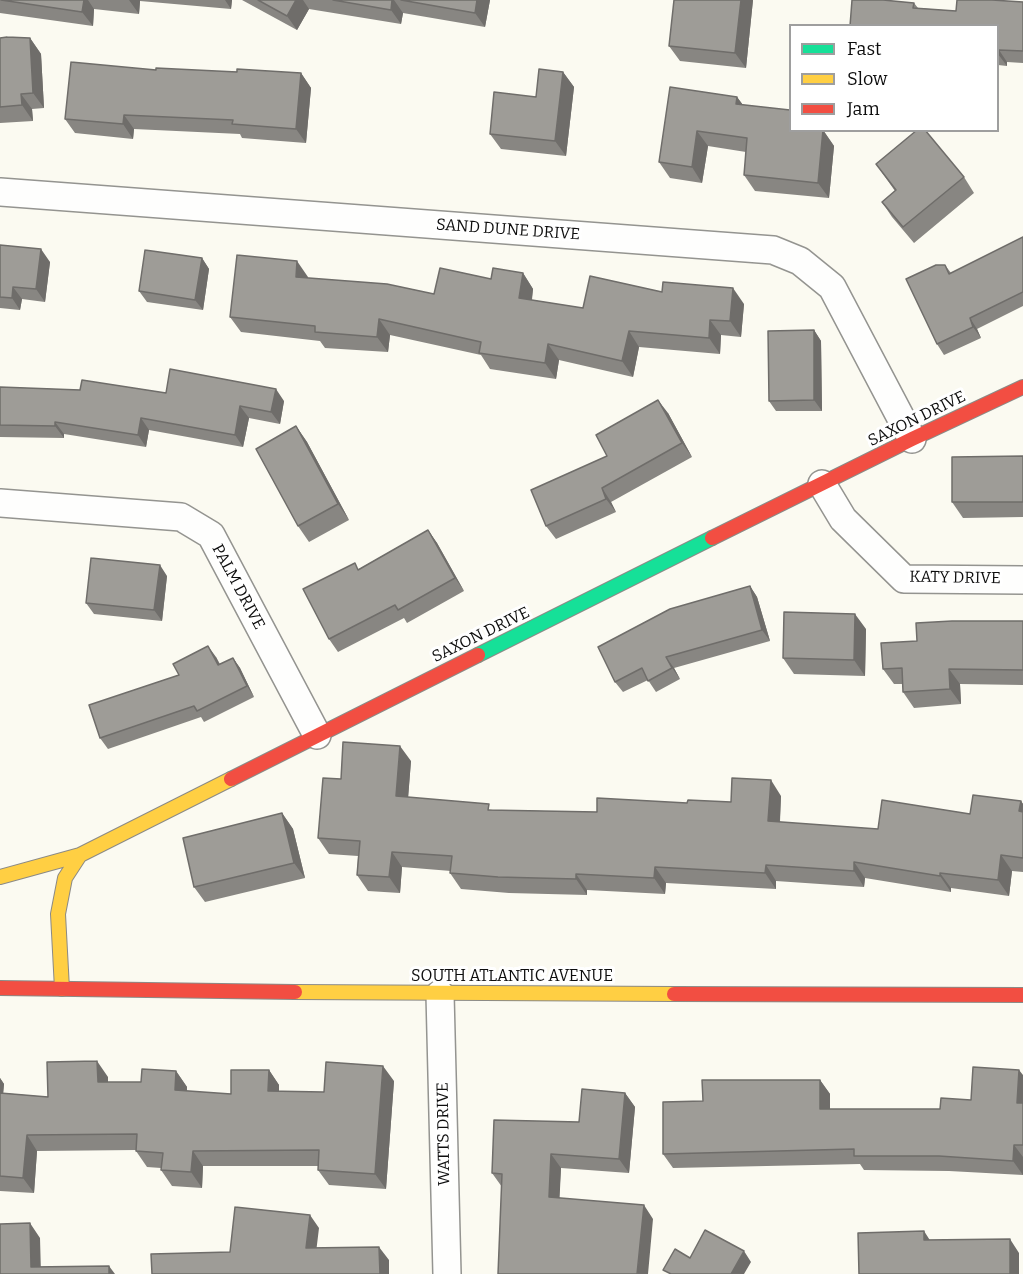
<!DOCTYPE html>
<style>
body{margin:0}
#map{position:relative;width:1023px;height:1274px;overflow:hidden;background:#fbfaf1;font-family:Bitter,serif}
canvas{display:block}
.legend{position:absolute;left:789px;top:24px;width:210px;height:108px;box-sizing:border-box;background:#fff;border:2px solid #9e9e9e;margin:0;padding:8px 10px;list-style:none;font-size:18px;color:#0d0d0d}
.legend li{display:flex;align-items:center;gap:12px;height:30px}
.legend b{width:30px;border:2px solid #9e9e9e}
</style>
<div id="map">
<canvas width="1023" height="1274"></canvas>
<ul class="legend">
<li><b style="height:8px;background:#16e098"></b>Fast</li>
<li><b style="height:8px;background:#ffcf43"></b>Slow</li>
<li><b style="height:8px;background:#f24e42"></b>Jam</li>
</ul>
</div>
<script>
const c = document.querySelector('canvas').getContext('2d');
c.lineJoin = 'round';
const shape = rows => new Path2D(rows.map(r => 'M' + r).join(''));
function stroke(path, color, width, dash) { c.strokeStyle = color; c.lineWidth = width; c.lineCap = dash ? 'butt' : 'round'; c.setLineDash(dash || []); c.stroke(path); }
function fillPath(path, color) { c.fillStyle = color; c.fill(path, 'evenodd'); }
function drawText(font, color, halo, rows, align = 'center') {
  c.font = font + ' Bitter,serif'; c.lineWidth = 6; c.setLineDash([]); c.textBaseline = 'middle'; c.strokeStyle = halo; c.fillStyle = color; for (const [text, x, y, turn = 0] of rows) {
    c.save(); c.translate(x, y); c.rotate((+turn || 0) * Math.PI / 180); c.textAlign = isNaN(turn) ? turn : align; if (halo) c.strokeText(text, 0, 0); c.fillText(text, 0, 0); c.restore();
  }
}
const street = shape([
 [0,192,773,250,800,261,832,287,912,439],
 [822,484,843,519,904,579,1023,580],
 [0,503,181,517,211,535,317,735],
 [440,994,447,1274]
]);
const fast = shape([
 [478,655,712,538]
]);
const slow = shape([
 [0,877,80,855],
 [62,989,58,914,65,878,80,855,231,779],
 [295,992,674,994]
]);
const jam = shape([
 [712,538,912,439,1023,387],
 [231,779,478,655],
 [0,988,295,992],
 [674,994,1023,995]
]);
stroke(street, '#949490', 30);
stroke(fast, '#8b8a86', 16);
stroke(slow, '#8b8a86', 16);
stroke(jam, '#8b8a86', 16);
stroke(street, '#fefefd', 27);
stroke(fast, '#16e098', 14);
stroke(slow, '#ffcf43', 14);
stroke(jam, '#f24e42', 14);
fillPath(shape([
 [0,0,232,0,231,9,140,1,139,14,94,9,93,26,0,13],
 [242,0,490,0,485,27,403,13,401,24,309,9,297,30],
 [753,0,746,68,680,61,669,46],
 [852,0,914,3,918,8,956,11,1023,2,1023,63,1007,62,1007,66,998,65,998,26],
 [0,38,30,38,41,54,44,108,32,109,33,121,0,123],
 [156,70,301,73,311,88,306,143,242,138,240,134,134,129,133,139,75,133,65,119],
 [563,72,574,87,566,156,501,149,490,134,536,97],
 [737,97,743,105,790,130,823,130,834,146,829,198,755,191,744,175,746,152,708,146,702,183,670,178,659,162],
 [876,164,964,177,974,193,914,243,892,217,882,202,895,191],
 [1023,237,1023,306,977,329,981,338,944,355,937,344,945,265,951,273],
 [0,245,50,262,45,302,22,299,20,310,0,308],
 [202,258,209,269,203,310,147,302,139,291],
 [523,273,533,289,532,300,583,308,662,292,744,304,741,337,721,335,720,354,639,347,633,377,559,360,556,379,490,369,481,355,390,335,388,352,325,348,320,341,241,332,230,317,308,277,308,278,434,294,491,279],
 [814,330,821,341,822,411,776,411,769,401],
 [0,387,166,393,284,401,280,424,249,418,243,447,149,430,146,447,64,434,64,438,0,437],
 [668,413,692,457,611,502,616,512,556,539,546,526,607,456],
 [296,426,307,442,349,520,309,542,298,526],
 [1023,456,1023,517,963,518,952,502],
 [428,530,437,543,464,591,407,623,404,618,338,652,329,639,359,569],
 [167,576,162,621,94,614,86,603],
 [750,586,757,597,770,641,674,668,680,679,656,692,648,680,623,692,615,682],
 [1023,621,1023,685,960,684,961,704,914,708,903,692,903,684,894,684,883,669,917,641],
 [866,629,865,676,794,674,783,658],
 [216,657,220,664,233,658,240,668,254,697,204,722,201,717,108,749,100,738,179,675],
 [411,761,408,797,493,810,597,812,687,803,731,802,781,796,780,822,878,829,970,814,1021,801,1023,804,1023,872,1012,871,1009,896,951,888,951,892,865,878,864,887,776,881,776,889,666,883,665,894,587,890,587,895,509,893,461,889,450,873,451,871,402,867,400,893,368,891,357,875,358,856,329,854,318,838,341,779],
 [282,813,293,829,305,878,205,902,194,887],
 [269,1070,279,1085,279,1092,324,1092,394,1081,386,1189,329,1185,318,1170,318,1166,203,1166,202,1188,172,1186,161,1170,161,1168,147,1167,136,1151,136,1150,37,1151,34,1193,0,1191,0,1078,4,1084,3,1093,48,1097,108,1077,108,1082,141,1082,176,1071,187,1087,187,1091,231,1094],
 [1023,1075,1023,1175,949,1171,864,1170,860,1164,673,1168,663,1154,703,1101,820,1080,830,1094,830,1109,940,1109,971,1100],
 [625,1093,635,1107,629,1173,561,1168,559,1198,653,1219,502,1187,492,1173,579,1122]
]), '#888682');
fillPath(shape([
 [84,0,88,0,94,9,93,26,82,12],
 [129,0,140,0,140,1,139,14],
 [225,0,232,0,231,9],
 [296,0,303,0,309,9,297,30,287,16],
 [392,0,394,0,403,13,401,24,391,10],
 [477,0,490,0,485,27,475,13],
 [741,0,753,0,746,68,735,53],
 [30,38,41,54,44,108,33,93],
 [999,50,1007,62,1007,66,998,54],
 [563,72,574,87,566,156,555,141],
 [301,73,311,88,306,143,296,129],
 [21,94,32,109,33,121,22,105],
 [737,97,748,112,736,104],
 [124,115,134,129,133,139,123,124],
 [823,130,834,146,829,198,818,183],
 [697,131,708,146,702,183,692,167],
 [41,249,50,262,45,302,36,289],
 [202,258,209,269,203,310,195,300],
 [297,261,308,277,307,292,296,277],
 [523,273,533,289,530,313,519,298],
 [13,287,22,299,20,310,12,298],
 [733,288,744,304,741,337,730,321],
 [970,318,977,329,981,338,973,327],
 [379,319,390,335,388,352,377,337],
 [710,320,721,335,720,354,709,338],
 [814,330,821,341,822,411,814,400],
 [629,331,639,347,633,377,622,361],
 [548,344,559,360,556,379,545,363],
 [276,389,284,401,280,424,271,412],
 [658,400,668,413,692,457,682,443],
 [240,406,249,418,243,447,235,435],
 [141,418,149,430,146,447,138,435],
 [55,422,64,434,64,438,55,426],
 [296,426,307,442,349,520,338,504],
 [602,488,611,502,616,512,606,499],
 [428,530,437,543,464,591,455,578],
 [160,565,167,576,162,621,154,610],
 [750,586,757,597,770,641,762,630],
 [855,614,866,629,865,676,854,660],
 [208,646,216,657,225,676,218,665],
 [666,657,674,668,680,679,672,668],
 [233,658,240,668,254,697,247,686],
 [949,669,960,684,961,704,950,689],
 [400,746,411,761,407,812,396,796],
 [771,780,781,796,779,837,768,821],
 [1021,801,1023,804,1023,817,1019,811],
 [282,813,293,829,305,878,294,863],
 [392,852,402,867,400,893,389,877],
 [1001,855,1012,871,1009,896,998,880],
 [854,862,865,878,864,887,854,871],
 [766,865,776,881,776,889,765,873],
 [655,867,666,883,665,894,654,878],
 [940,873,951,888,951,892,940,876],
 [576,874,587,890,587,895,576,879],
 [97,1061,108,1077,108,1098,98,1082],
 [383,1066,394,1081,386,1189,375,1174],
 [269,1070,279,1085,279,1107,268,1091],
 [1019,1070,1023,1075,1023,1112,1017,1103],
 [176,1071,187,1087,186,1106,175,1090],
 [0,1078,4,1084,2,1108,0,1105],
 [820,1080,830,1094,830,1123,820,1109],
 [625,1093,635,1107,629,1173,619,1159],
 [27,1135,37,1151,34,1193,23,1178],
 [1014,1145,1023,1157,1023,1175,1013,1161],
 [193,1151,203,1166,202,1188,191,1172],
 [551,1154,561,1168,559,1210,549,1197],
 [644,1205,653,1219,648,1274,637,1274],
 [310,1215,319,1228,315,1261,306,1248],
 [30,1223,40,1238,41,1274,31,1267],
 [924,1231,933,1245,924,1240],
 [1010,1239,1019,1253,1019,1274,1010,1274],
 [379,1247,389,1260,389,1274,380,1274],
 [744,1251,751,1262,744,1274,731,1274],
 [109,1266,115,1274,109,1274]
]), '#6f6d6a');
const building = shape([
 [1,0,84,0,82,12,1,0],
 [258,0,296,0,287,16,258,0],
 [333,0,392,0,391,10,333,0],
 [401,0,477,0,475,13,401,0],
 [674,0,741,0,735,53,669,46,674,0],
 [852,0,883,0,914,3,913,8,956,11,957,0,992,0,1023,2,1023,51,999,50,998,54,998,26,850,26,852,0],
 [7,37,30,38,33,93,21,94,22,105,0,107,0,38,7,37],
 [71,62,156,70,156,68,237,72,237,69,301,73,296,129,232,124,233,120,124,115,123,124,65,119,71,62],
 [539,69,563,72,555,141,490,134,494,92,536,97,539,69],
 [670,87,737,97,736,104,790,110,790,130,823,130,818,183,744,175,747,138,697,131,692,167,659,162,670,87],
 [917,130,925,130,964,177,903,227,882,202,896,190,876,164,917,130],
 [1023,237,1023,292,970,318,973,327,937,344,906,279,936,265,945,265,949,274,1023,237],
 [0,245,41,249,36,289,13,287,12,298,0,297,0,245],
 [145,250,202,258,195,300,139,291,145,250],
 [237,255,297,261,296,277,387,284,434,294,440,268,491,279,493,268,523,273,519,298,583,308,590,276,662,292,663,282,733,288,730,321,710,320,709,338,629,331,622,361,548,344,545,363,479,353,481,342,379,319,377,337,315,332,315,326,230,317,237,255],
 [814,330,814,400,769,401,768,331,814,330],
 [170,369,276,389,271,412,240,406,235,435,141,418,138,435,55,422,55,426,0,425,0,387,80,390,82,380,166,393,170,369],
 [658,400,682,443,602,488,606,499,546,526,531,490,607,456,596,435,658,400],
 [296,426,338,504,298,526,256,449,296,426],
 [1023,456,1023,502,952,502,952,457,1023,456],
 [428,530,455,578,398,610,395,605,329,639,303,589,355,563,358,570,428,530],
 [91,558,160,565,154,610,86,603,91,558],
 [750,586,762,630,666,657,672,668,648,681,642,668,615,682,598,647,670,609,750,586],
 [784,612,855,614,854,660,783,658,784,612],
 [952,621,1023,621,1023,670,949,669,950,689,903,692,902,668,883,669,881,643,917,641,916,623,952,621],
 [208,646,218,665,233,658,247,686,197,711,194,706,100,738,89,705,179,675,173,664,208,646],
 [343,742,400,746,396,796,489,804,488,810,597,812,597,798,687,803,688,800,731,802,732,778,771,780,768,821,878,829,882,800,970,814,973,795,1021,801,1019,811,1023,812,1023,858,1001,855,998,880,940,873,940,876,854,862,854,871,766,865,765,873,655,867,654,878,576,874,576,879,498,877,450,873,452,856,392,852,389,877,357,875,360,841,318,838,323,778,341,779,343,742],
 [282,813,294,863,194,887,183,838,282,813],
 [97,1061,98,1082,141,1082,142,1069,176,1071,175,1090,231,1094,231,1070,269,1070,268,1091,324,1092,326,1062,383,1066,375,1174,318,1170,319,1150,193,1151,191,1172,161,1170,163,1153,136,1151,137,1134,27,1135,23,1178,0,1176,0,1093,48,1097,47,1062,97,1061],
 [973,1067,1019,1070,1017,1103,1023,1103,1023,1145,1014,1145,1013,1161,939,1156,854,1156,854,1149,663,1154,663,1102,703,1101,702,1080,820,1080,820,1109,940,1109,941,1098,971,1100,973,1067],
 [582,1089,625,1093,619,1159,551,1154,549,1197,644,1205,637,1274,498,1274,502,1174,492,1173,494,1120,579,1122,582,1089],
 [235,1207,310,1215,306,1248,379,1247,380,1274,152,1274,151,1254,230,1252,235,1207],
 [30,1223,31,1267,109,1266,109,1274,0,1274,0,1224,30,1223],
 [705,1230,744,1251,731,1274,671,1274,663,1270,675,1249,690,1258,705,1230],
 [924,1231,924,1240,1010,1239,1010,1274,859,1274,858,1233,924,1231]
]);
fillPath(building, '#9e9c97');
stroke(building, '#6f6d6a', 1.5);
drawText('16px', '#0d0d0d', '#fff', [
 ["SAND DUNE DRIVE",508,230,4],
 ["SAXON DRIVE",917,419,-26],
 ["KATY DRIVE",955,578,1],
 ["PALM DRIVE",238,587,62],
 ["SAXON DRIVE",481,635,-26],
 ["SOUTH ATLANTIC AVENUE",512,977],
 ["WATTS DRIVE",444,1134,-91]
]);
</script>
